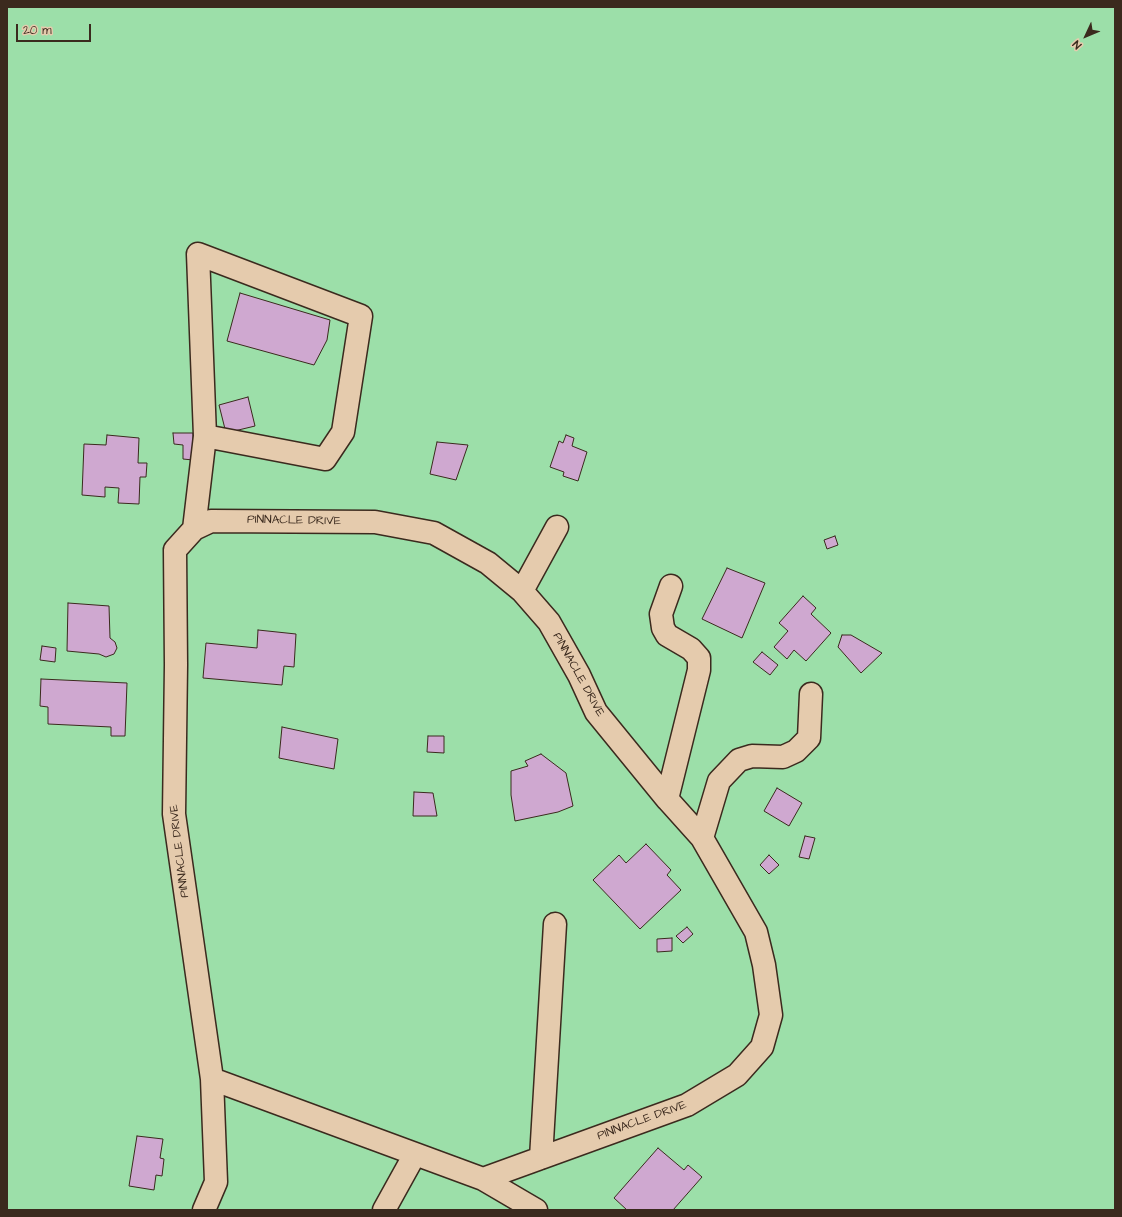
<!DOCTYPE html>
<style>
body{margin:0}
#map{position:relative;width:1122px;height:1217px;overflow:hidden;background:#e5cbad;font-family:"Architects Daughter",sans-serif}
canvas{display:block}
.frame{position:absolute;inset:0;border:8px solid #3b2a1e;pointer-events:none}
.north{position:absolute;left:1066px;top:16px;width:40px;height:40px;-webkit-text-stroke:3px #e5cbad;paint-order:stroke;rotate:226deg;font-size:11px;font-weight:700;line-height:16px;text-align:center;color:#3b2a1e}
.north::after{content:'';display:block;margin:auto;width:14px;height:18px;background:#3b2a1e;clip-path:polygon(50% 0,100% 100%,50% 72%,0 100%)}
.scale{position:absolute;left:16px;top:24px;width:75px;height:18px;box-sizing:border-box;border:2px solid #3b2a1e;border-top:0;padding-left:5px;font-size:12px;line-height:14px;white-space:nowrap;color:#3b2a1e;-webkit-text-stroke:3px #e5cbad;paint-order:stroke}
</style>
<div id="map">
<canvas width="1122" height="1217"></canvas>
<div class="frame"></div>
<div class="north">N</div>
<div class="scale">20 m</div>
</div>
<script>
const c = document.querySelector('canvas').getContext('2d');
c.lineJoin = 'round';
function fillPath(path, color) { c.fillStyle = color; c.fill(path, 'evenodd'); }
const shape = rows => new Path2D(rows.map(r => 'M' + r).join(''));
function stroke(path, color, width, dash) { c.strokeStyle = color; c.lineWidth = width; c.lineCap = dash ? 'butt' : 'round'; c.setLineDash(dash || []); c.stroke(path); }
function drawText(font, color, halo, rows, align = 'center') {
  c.font = font + ' "Architects Daughter",sans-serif'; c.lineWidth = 3; c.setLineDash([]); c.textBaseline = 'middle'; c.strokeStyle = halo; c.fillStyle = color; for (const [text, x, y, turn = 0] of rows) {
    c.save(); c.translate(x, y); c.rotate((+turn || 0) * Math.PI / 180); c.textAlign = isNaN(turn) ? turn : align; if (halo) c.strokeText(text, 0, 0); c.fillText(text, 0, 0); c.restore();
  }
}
fillPath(shape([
 [7,7,1115,7,1115,1210,7,1210]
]), '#9cdfa9');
const building = shape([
 [240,293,330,320,327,340,314,365,227,341,240,293],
 [248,397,255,426,226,433,219,405,248,397],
 [173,433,193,433,193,460,183,459,183,445,174,444,173,433],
 [107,435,139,438,138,463,147,463,146,477,140,477,139,504,118,503,119,488,105,487,105,497,82,495,84,444,106,445,107,435],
 [566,435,574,438,572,446,587,452,578,481,563,476,564,472,550,467,559,441,563,443,566,435],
 [437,442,468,445,456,480,430,474,437,442],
 [835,536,838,545,827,549,824,540,835,536],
 [727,568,765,583,742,638,702,619,727,568],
 [803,596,816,608,811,614,831,633,806,661,794,650,787,659,774,647,788,631,779,623,803,596],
 [68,603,109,606,110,638,115,642,117,648,114,654,106,657,99,654,67,651,68,603],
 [258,630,296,634,294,667,284,666,282,685,203,678,206,643,257,648,258,630],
 [842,635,851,635,882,653,861,673,838,647,842,635],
 [42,646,56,648,55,662,40,660,42,646],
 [762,652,778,665,770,675,753,662,762,652],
 [41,679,127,683,125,736,111,736,111,727,48,724,48,707,40,706,41,679],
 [282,727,338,739,334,769,279,758,282,727],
 [428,736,444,736,444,753,427,752,428,736],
 [541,754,566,773,573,806,558,812,515,821,511,795,511,771,528,766,525,761,541,754],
 [777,788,802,803,789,826,764,811,777,788],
 [414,792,433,793,437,816,413,816,414,792],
 [805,836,815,838,809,859,799,857,805,836],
 [646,844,671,870,667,875,681,890,640,929,593,880,619,855,626,863,646,844],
 [769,855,779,865,769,874,760,865,769,855],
 [687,927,693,934,683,943,676,936,687,927],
 [672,938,672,951,657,952,657,939,672,938],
 [137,1136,163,1139,160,1158,164,1159,162,1176,156,1175,154,1190,129,1186,137,1136],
 [658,1148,684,1170,688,1165,702,1177,673,1210,627,1210,614,1198,658,1148]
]);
fillPath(building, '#cfa8d0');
stroke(building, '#3b2a1e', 1);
const minor = shape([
 [194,529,205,436,198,254,361,316,343,432,325,459,205,436],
 [522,591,557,527],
 [667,799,699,670,699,658,691,649,667,635,663,628,661,614,671,586],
 [702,838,719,781,739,760,752,756,783,757,796,751,809,738,811,694],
 [212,1079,483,1179,536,1210],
 [541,1158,555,924],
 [204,1210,216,1182,212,1079,174,814,176,665,175,550,194,529,211,521,375,522,434,533,488,563,522,591,549,622,579,675,596,712,667,799,702,838,756,932,764,965,771,1015,762,1047,737,1075,687,1105,483,1179],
 [384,1210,415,1154]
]);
stroke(minor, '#3b2a1e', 25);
stroke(minor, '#e5cbad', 22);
drawText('12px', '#3b2a1e', '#e5cbad', [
 ["PINNACLE DRIVE",294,521,1],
 ["PINNACLE DRIVE",578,675,61],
 ["PINNACLE DRIVE",180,851,-97],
 ["PINNACLE DRIVE",642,1121,-20]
]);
</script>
